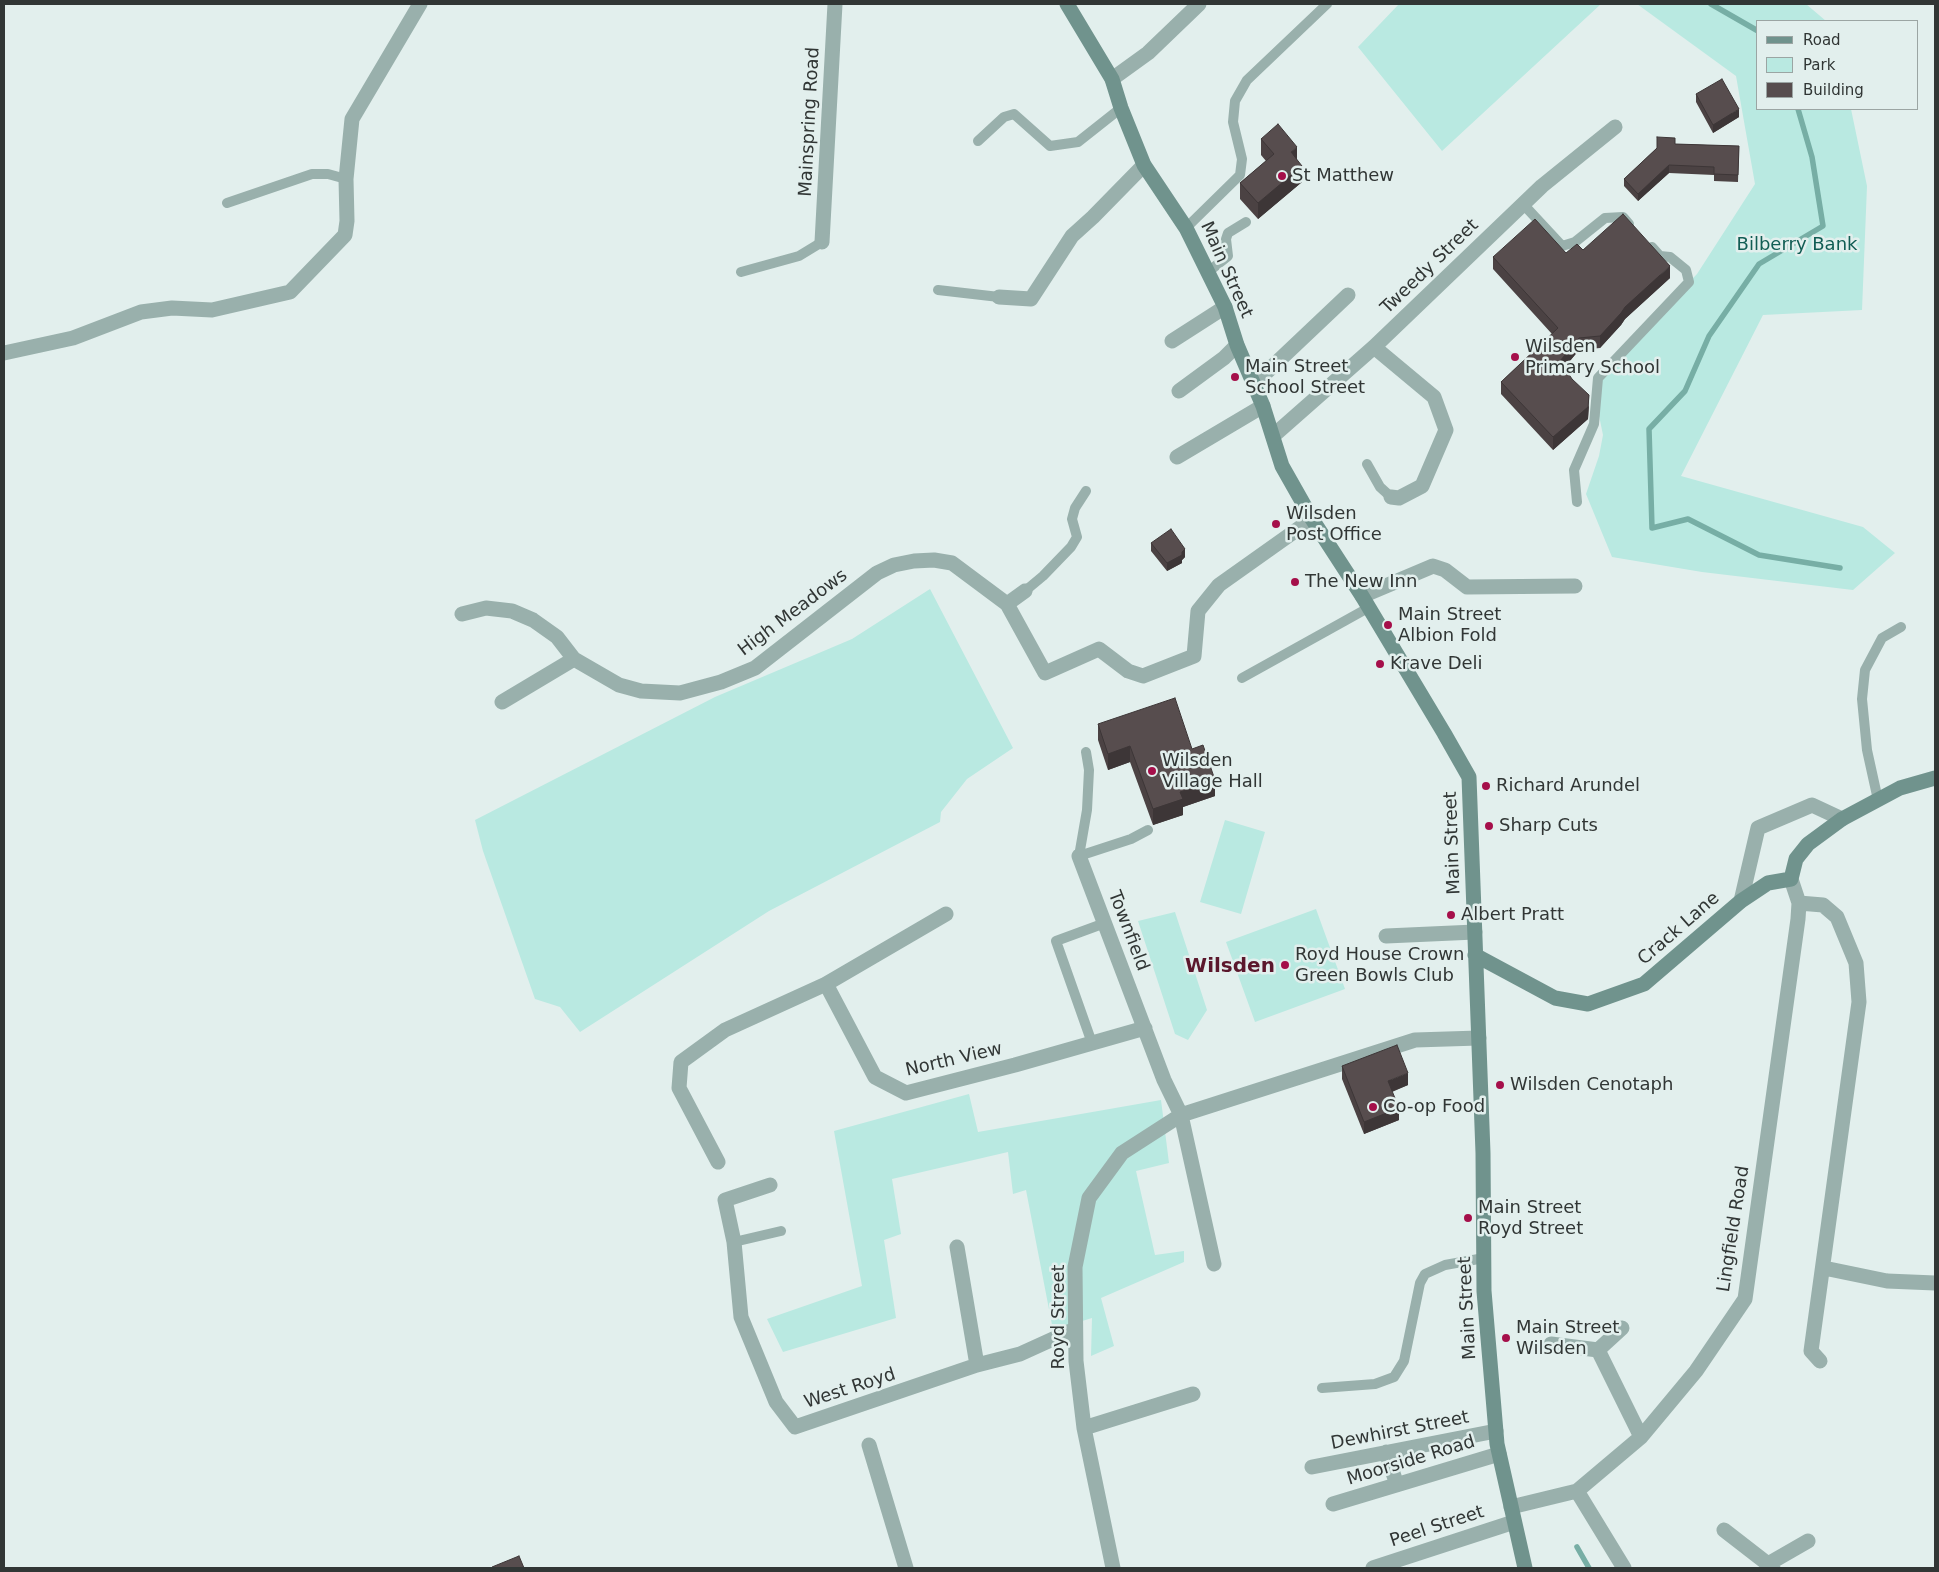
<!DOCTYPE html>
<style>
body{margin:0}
#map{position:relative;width:1939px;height:1572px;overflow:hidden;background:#e2efed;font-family:"DejaVu Sans",sans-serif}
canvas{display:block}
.frame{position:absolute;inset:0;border:5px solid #313635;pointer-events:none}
.legend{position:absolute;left:1756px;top:20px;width:162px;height:90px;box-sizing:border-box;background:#e2efed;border:1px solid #9ba5a3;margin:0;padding:6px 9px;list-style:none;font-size:15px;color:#313635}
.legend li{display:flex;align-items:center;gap:10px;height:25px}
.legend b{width:25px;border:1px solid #9ba5a3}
</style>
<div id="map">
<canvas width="1939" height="1572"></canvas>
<div class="frame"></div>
<ul class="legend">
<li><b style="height:6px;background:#70938d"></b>Road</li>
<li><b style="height:14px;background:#b9e9e1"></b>Park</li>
<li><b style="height:14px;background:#574d4e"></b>Building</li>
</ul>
</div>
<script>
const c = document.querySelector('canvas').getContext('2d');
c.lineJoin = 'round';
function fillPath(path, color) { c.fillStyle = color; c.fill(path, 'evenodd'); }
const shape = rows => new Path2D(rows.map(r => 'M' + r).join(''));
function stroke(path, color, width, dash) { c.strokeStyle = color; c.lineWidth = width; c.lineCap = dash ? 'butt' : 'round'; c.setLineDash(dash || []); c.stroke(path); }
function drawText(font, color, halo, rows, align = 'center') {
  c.font = font + ' "DejaVu Sans",sans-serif'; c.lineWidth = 5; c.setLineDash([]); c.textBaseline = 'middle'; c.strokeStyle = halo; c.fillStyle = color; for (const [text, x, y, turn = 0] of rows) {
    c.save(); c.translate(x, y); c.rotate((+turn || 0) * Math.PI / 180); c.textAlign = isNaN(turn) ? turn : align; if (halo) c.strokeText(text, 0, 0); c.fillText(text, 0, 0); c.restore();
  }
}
fillPath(shape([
 [1399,4,1601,4,1442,151,1358,47],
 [1637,4,1806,4,1826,21,1758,21,1758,109,1851,109,1867,186,1862,310,1763,315,1681,476,1863,527,1895,553,1853,590,1702,572,1612,557,1586,494,1599,456,1603,435,1596,401,1597,377,1697,274,1755,184,1736,76],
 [930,589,1013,748,967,779,941,812,940,822,769,911,580,1032,560,1007,535,999,483,851,475,820,715,697,852,639],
 [1225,820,1265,832,1241,914,1200,902],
 [1316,909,1345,989,1255,1022,1226,942],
 [1175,912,1207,1010,1188,1040,1175,1034,1138,921],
 [969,1094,978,1132,1161,1100,1169,1163,1136,1171,1155,1255,1184,1251,1184,1262,1101,1298,1114,1346,1091,1356,1092,1318,1053,1330,1026,1190,1013,1194,1008,1152,892,1179,901,1234,884,1240,896,1318,783,1352,767,1319,862,1286,834,1131]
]), '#b9e9e1');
stroke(shape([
 [1711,4,1758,31],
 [1798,109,1812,157,1823,226,1759,264,1709,336,1685,391,1649,429,1652,528,1688,519,1759,555,1840,568],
 [1577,1547,1589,1568]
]), '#77aea5', 5.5);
stroke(shape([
 [978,141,1004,117,1014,114,1050,146,1078,142,1121,108],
 [227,203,312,174,328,174,346,179],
 [1523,204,1562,246,1575,242,1605,218,1623,217,1629,224],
 [1186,228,1240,175,1242,159,1233,122,1235,101,1247,80,1327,4],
 [741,272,799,256,822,242],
 [1208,272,1228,256,1226,239,1228,233,1246,222],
 [938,290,999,297],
 [1367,464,1380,487,1391,497],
 [1577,502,1574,470,1594,424,1598,378,1689,282,1686,270,1670,257,1660,256,1652,247],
 [1025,591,1043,576,1071,547,1077,537,1072,519,1075,508,1086,491],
 [1242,678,1368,608],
 [1086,752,1089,770,1087,810,1079,856,1131,839,1148,830],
 [1878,800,1867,750,1862,699,1865,670,1882,638,1901,627],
 [1092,1043,1056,941,1105,923],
 [734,1242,781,1231],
 [1322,1388,1375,1384,1394,1377,1404,1361,1420,1283,1425,1274,1445,1265,1484,1258]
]), '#99b0ac', 10);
stroke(shape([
 [1112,79,1148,53,1199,4],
 [822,242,835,4],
 [999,297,1031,299,1072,236,1093,217,1144,165],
 [1172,341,1225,307],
 [1374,347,1434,397,1446,430,1422,486,1399,498,1391,497],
 [4,353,73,338,141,312,172,308,212,310,290,292,345,235,347,221,346,179,352,119,420,4],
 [1254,384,1348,295],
 [1179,391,1224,358,1237,345],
 [1273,436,1374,347,1542,186,1615,127],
 [1177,457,1263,406],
 [1362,596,1433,566,1445,570,1467,587,1575,586],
 [1007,604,1025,591],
 [462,614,486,608,512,611,533,620,557,637,574,659,619,685,641,691,680,693,721,682,755,668,877,573,894,565,914,561,934,560,952,563,1007,604,1045,673,1099,649,1128,671,1143,676,1194,656,1198,611,1219,585,1312,519],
 [502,702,574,659],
 [1079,856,1164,1080,1181,1115,1214,1264],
 [1741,901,1758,828,1812,805,1842,819],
 [1799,903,1823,905,1837,917,1856,963,1859,1002,1811,1351,1820,1361],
 [1386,936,1475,932],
 [826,984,875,1077,906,1093,1015,1065,1145,1028],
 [718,1162,679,1088,681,1062,725,1030,826,984,946,914],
 [770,1185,725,1200,734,1242,741,1317,776,1402,795,1427,977,1365,1020,1354,1075,1329],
 [957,1247,977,1365],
 [1824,1268,1887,1281,1935,1283],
 [1622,1328,1598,1350,1641,1437],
 [1551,1344,1598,1350],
 [1084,1428,1193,1394],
 [869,1445,906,1568],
 [1386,1452,1397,1485],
 [1312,1467,1496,1431],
 [1577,1491,1624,1568],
 [1333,1504,1499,1454],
 [1511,1507,1577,1491,1641,1437,1696,1371,1745,1299,1798,919,1799,903,1791,879],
 [1724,1530,1773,1568],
 [1768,1564,1808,1541],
 [1113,1568,1084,1428,1076,1361,1075,1267,1089,1198,1122,1153,1181,1115,1415,1040,1479,1038],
 [1373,1568,1514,1522]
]), '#99b0ac', 15);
stroke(shape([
 [1067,4,1112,79,1121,108,1144,165,1186,228,1225,307,1237,345,1263,406,1282,466,1312,519,1362,596,1444,733,1469,777,1483,1153,1484,1291,1497,1444,1525,1568],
 [1475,955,1555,998,1588,1004,1644,984,1741,901,1768,883,1791,879,1796,859,1808,844,1842,819,1900,788,1935,778]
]), '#70938d', 15);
fillPath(shape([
 [1696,94,1739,117,1713,133,1696,102],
 [1261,139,1297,160,1302,182,1258,219,1240,199,1240,183,1266,161,1261,155],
 [1675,144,1739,146,1738,182,1714,181,1714,175,1669,173,1638,201,1624,186,1624,179,1657,148],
 [1583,250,1670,278,1625,319,1621,325,1600,348,1579,350,1564,368,1589,407,1588,419,1553,450,1501,394,1501,382,1552,334,1493,269,1493,257,1566,253],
 [1151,543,1185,557,1182,560,1182,563,1167,571,1151,551],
 [1098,724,1215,796,1183,807,1183,815,1153,825,1130,762,1108,770,1098,740],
 [1342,1066,1408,1085,1392,1092,1399,1120,1364,1134,1342,1079]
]), '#4b4243');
fillPath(shape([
 [1739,109,1739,117,1713,133,1713,125],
 [1297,147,1297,163,1291,152],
 [1669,165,1669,173,1638,201,1638,194],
 [1302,166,1302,182,1258,219,1258,203],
 [1670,266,1670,278,1625,319,1621,325,1600,348,1600,336,1625,307],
 [1579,338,1579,350,1560,373,1560,361],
 [1589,395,1588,419,1553,450,1553,437],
 [1185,549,1185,557,1182,560,1182,563,1167,571,1167,563],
 [1130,746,1130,762,1108,770,1108,754],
 [1215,780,1215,796,1183,807,1183,815,1153,825,1153,809,1180,792],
 [1408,1073,1408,1085,1388,1093,1388,1081],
 [1399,1108,1399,1120,1364,1134,1364,1122]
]), '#3d3637');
const building = shape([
 [1722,79,1739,109,1713,125,1696,94,1722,79],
 [1278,124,1297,147,1291,152,1302,166,1258,203,1240,183,1274,154,1261,139,1278,124],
 [1657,137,1675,138,1675,144,1739,146,1738,175,1714,174,1714,167,1669,165,1638,194,1624,179,1657,148,1657,137],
 [1623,214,1670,266,1625,307,1621,313,1600,336,1579,338,1560,361,1572,379,1589,395,1588,407,1553,437,1501,382,1558,328,1493,257,1535,219,1566,253,1577,244,1583,250,1623,214],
 [1171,529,1185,549,1182,552,1182,555,1167,563,1151,543,1171,529],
 [1175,698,1192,749,1203,745,1215,780,1180,792,1183,799,1153,809,1130,746,1108,754,1098,724,1175,698],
 [1397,1045,1408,1073,1388,1081,1399,1108,1364,1122,1342,1066,1397,1045],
 [519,1556,524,1568,493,1568,492,1567,519,1556]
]);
fillPath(building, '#574d4e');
stroke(building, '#3d3637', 1);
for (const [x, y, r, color] of [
 [1282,176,5,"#a50f4a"],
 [1515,357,5,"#a50f4a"],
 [1235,377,5,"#a50f4a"],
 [1276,524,5,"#a50f4a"],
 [1295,582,5,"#a50f4a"],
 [1388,625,5,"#a50f4a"],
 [1380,664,5,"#a50f4a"],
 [1152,771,5,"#a50f4a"],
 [1486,786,5,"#a50f4a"],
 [1489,826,5,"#a50f4a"],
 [1451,915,5,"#a50f4a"],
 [1285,965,5,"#a50f4a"],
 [1500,1085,5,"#a50f4a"],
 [1373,1107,5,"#a50f4a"],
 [1468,1218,5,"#a50f4a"],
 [1506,1338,5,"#a50f4a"]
]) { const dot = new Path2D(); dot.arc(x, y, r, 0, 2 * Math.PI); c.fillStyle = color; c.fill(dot); stroke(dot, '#e2efed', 2); }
drawText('18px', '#313635', '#e2efed', [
 ["Mainspring Road",810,122,-87],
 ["Tweedy Street",1430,267,-44],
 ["Main Street",1226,270,66],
 ["High Meadows",793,613,-37],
 ["Main Street",1453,843,-92],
 ["Crack Lane",1679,929,-41],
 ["Townfield",1128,931,69],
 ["North View",954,1060,-13],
 ["Lingfield Road",1734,1229,-81],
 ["Main Street",1468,1308,-93],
 ["Royd Street",1059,1317,-90],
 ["West Royd",850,1389,-18],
 ["Dewhirst Street",1400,1431,-11],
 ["Moorside Road",1411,1461,-17],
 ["Peel Street",1437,1527,-18]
]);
drawText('18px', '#313635', '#e2efed', [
 ["St Matthew",1292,176],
 ["Wilsden",1525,347],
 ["Primary School",1525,368],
 ["Main Street",1245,367],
 ["School Street",1245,388],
 ["Wilsden",1286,514],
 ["Post Office",1286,535],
 ["The New Inn",1305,582],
 ["Main Street",1398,615],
 ["Albion Fold",1398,636],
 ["Krave Deli",1390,664],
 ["Wilsden",1162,761],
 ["Village Hall",1162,782],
 ["Richard Arundel",1496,786],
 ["Sharp Cuts",1499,826],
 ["Albert Pratt",1461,915],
 ["Royd House Crown",1295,955],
 ["Green Bowls Club",1295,976],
 ["Wilsden Cenotaph",1510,1085],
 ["Co-op Food",1383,1107],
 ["Main Street",1478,1208],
 ["Royd Street",1478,1229],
 ["Main Street",1516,1328],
 ["Wilsden",1516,1349]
], 'left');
drawText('18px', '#115d54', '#e2efed', [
 ["Bilberry Bank",1797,245]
]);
drawText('bold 20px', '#5b172c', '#e2efed', [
 ["Wilsden",1230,967]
]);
</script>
